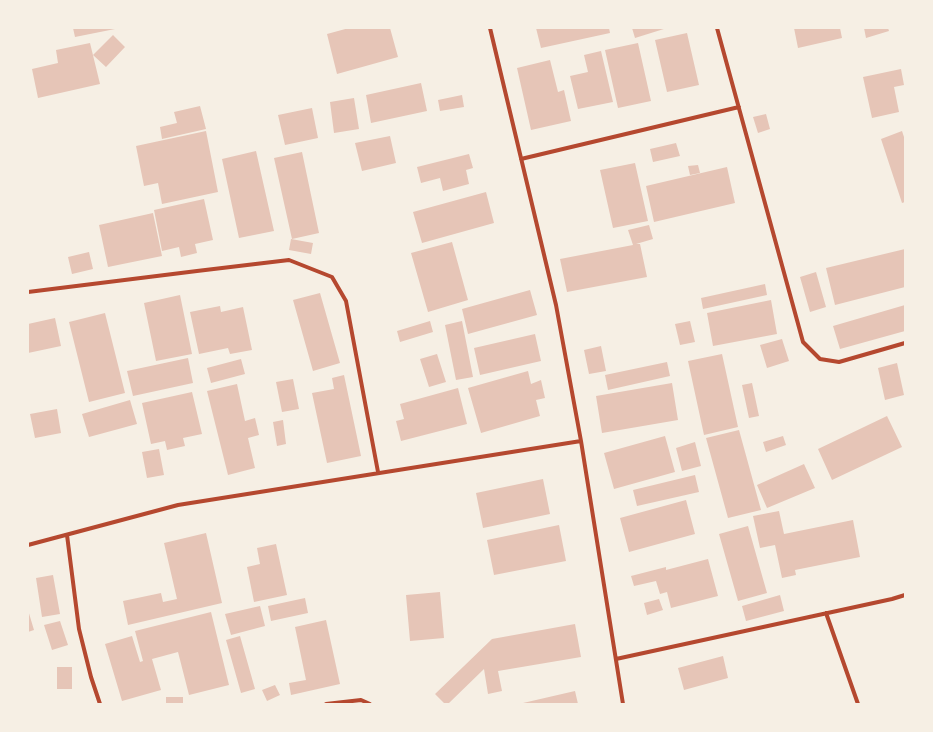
<!DOCTYPE html>
<style>
body{margin:0}
#map{position:relative;width:933px;height:732px;overflow:hidden;background:#f6efe4;font-family:"DejaVu Sans",sans-serif}
canvas{display:block}
.frame{position:absolute;inset:0;border:29px solid #f6efe4;pointer-events:none}
</style>
<div id="map">
<canvas width="933" height="732"></canvas>
<div class="frame"></div>
</div>
<script>
const c = document.querySelector('canvas').getContext('2d');
c.lineJoin = 'round';
function fillPath(path, color) { c.fillStyle = color; c.fill(path, 'evenodd'); }
const shape = rows => new Path2D(rows.map(r => 'M' + r).join(''));
function stroke(path, color, width, dash) { c.strokeStyle = color; c.lineWidth = width; c.lineCap = dash ? 'butt' : 'round'; c.setLineDash(dash || []); c.stroke(path); }
fillPath(shape([
 [73,28,114,28,115,29,75,37],
 [349,28,390,28,398,57,337,74,327,34],
 [536,28,609,28,610,33,541,48],
 [632,28,667,28,635,38],
 [794,28,840,28,842,38,798,48],
 [864,28,888,28,889,31,866,38],
 [687,33,699,85,667,92,655,40],
 [113,35,125,47,106,67,93,55],
 [90,43,100,84,38,98,32,69,58,63,56,50],
 [638,43,651,101,618,108,605,50],
 [601,51,613,102,578,109,570,76,588,72,584,55],
 [550,60,558,92,564,90,571,121,531,130,517,68],
 [901,69,904,85,894,87,899,112,872,118,863,77],
 [421,83,427,111,371,123,366,95],
 [462,95,464,107,440,111,438,100],
 [354,98,359,129,334,133,330,102],
 [200,106,206,129,162,139,160,127,177,123,174,112],
 [312,108,318,138,285,145,278,115],
 [766,114,770,129,758,133,753,117],
 [206,131,218,192,162,204,158,183,144,186,136,146],
 [902,131,905,140,905,202,902,203,881,139],
 [390,136,396,163,362,171,355,143],
 [676,143,680,156,653,162,650,149],
 [256,151,274,231,239,238,222,159],
 [302,152,319,233,292,239,274,158],
 [469,154,473,168,466,170,469,184,443,191,440,178,421,183,417,167],
 [635,163,648,221,613,228,600,170],
 [698,165,700,173,690,175,688,166],
 [727,167,735,203,654,222,646,186],
 [486,192,494,223,422,243,413,212],
 [204,199,213,240,195,244,197,253,181,257,179,247,162,251,154,210],
 [153,213,162,256,108,267,99,225],
 [649,225,653,239,636,244,640,244,647,277,567,292,560,259,633,245,628,230],
 [291,239,313,243,311,254,289,250],
 [452,242,468,300,428,312,411,253],
 [905,249,905,287,835,305,826,268],
 [89,252,93,269,72,274,68,257],
 [816,272,826,307,810,312,800,277],
 [765,284,767,295,703,309,701,298],
 [530,290,537,315,468,334,462,309],
 [320,293,340,363,313,371,293,300],
 [180,295,192,354,156,361,144,303],
 [771,300,777,334,713,346,707,313],
 [905,305,905,331,840,349,833,326],
 [220,306,221,312,243,307,252,350,230,354,228,348,199,354,190,312],
 [105,313,125,393,89,402,69,322],
 [55,318,61,346,28,353,28,324],
 [430,321,433,332,400,342,397,331],
 [462,321,473,377,456,380,445,325],
 [690,321,695,342,680,345,675,324],
 [535,334,541,361,480,375,474,348],
 [782,339,789,361,767,368,760,345],
 [601,346,606,371,589,374,584,350],
 [437,354,446,382,429,387,420,359],
 [722,354,738,427,704,435,688,361],
 [188,358,193,383,133,396,127,371],
 [241,359,245,374,211,383,207,368],
 [667,362,670,376,608,390,605,375],
 [897,363,904,395,885,400,878,368],
 [528,371,531,384,541,380,545,398,536,400,540,416,481,433,468,388],
 [344,375,361,456,327,463,312,393,334,389,332,378],
 [293,379,299,409,282,412,276,382],
 [672,383,678,420,602,433,596,396],
 [752,383,759,416,749,418,742,385],
 [237,384,245,421,255,418,259,435,248,438,255,468,228,475,207,391],
 [458,388,467,424,401,441,396,421,404,419,400,404],
 [192,392,202,434,183,438,185,446,167,450,165,441,151,444,142,403],
 [130,400,137,424,89,437,82,414],
 [57,409,61,433,35,438,30,414],
 [887,416,902,447,832,480,818,449],
 [283,420,286,444,277,446,273,422],
 [739,430,761,510,728,518,706,438],
 [665,436,675,472,614,489,604,453],
 [783,436,786,445,766,452,763,442],
 [695,442,701,466,682,471,676,448],
 [159,449,164,475,147,478,142,452],
 [804,464,815,488,767,508,757,485],
 [695,475,699,492,637,506,633,490],
 [543,479,550,514,483,528,476,493],
 [686,500,695,534,629,552,620,518],
 [779,511,784,534,853,520,860,557,795,570,796,575,782,578,775,545,760,548,753,516],
 [559,525,566,561,494,575,487,540],
 [748,526,767,593,738,601,719,534],
 [206,533,222,603,128,625,123,601,161,593,163,602,177,599,164,543],
 [276,544,287,595,254,602,247,567,260,564,257,548],
 [708,559,718,596,671,608,667,592,660,594,656,581,634,586,631,576,666,567,666,570],
 [53,575,60,614,42,617,36,578],
 [440,592,444,638,410,641,406,595],
 [780,595,784,611,746,621,742,606],
 [305,598,308,613,271,621,268,606],
 [659,599,663,610,647,615,644,603],
 [260,606,265,626,231,635,225,614],
 [28,610,34,630,28,632],
 [211,612,229,685,189,695,178,652,152,659,161,690,122,701,105,644,132,636,140,662,143,661,135,631],
 [326,620,340,684,291,695,289,683,306,680,295,627],
 [60,621,68,645,52,650,44,625],
 [575,624,581,657,498,671,502,691,488,694,484,669,448,704,445,704,435,694,492,639],
 [240,636,255,689,241,693,226,640],
 [723,656,728,678,684,690,678,668],
 [57,667,72,667,72,689,57,689],
 [275,685,280,695,267,701,262,690],
 [575,691,578,704,523,704,523,703],
 [166,697,183,697,183,704,166,704]
]), '#e6c5b7');
stroke(shape([
 [490,28,556,305,581,441,623,704],
 [717,28,803,342,820,359,839,362,905,343],
 [521,159,739,107],
 [28,292,197,271,289,260,332,277,346,301,378,472],
 [67,535,79,629,91,677,100,704],
 [28,545,178,505,581,441],
 [826,613,858,704],
 [616,659,892,599,905,595],
 [326,704,361,700,370,704]
]), '#b5482f', 4);
</script>
